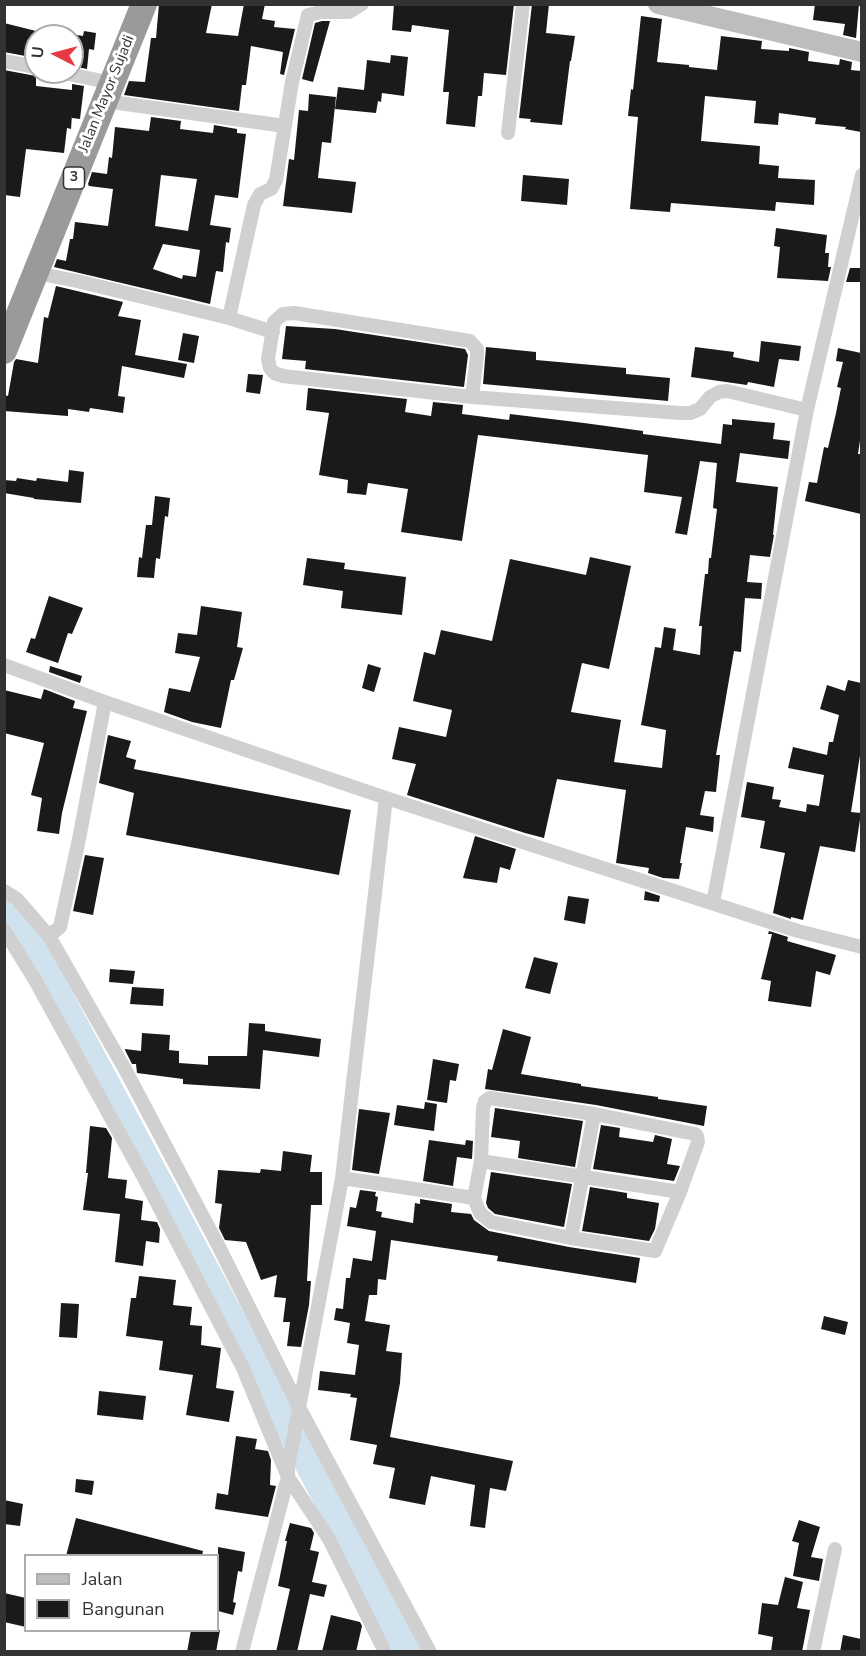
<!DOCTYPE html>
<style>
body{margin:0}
#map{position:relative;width:866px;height:1656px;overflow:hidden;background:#fff;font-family:"Nunito Sans",sans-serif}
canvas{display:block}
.frame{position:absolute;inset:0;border:6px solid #333;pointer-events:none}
.legend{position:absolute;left:24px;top:1554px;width:195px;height:78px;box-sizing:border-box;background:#fff;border:2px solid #adadad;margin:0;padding:8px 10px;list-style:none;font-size:18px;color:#333}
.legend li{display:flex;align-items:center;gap:12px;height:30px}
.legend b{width:30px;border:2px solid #adadad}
.north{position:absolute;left:24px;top:24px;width:60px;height:60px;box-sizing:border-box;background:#fff;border:2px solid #adadad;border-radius:50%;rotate:276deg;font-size:16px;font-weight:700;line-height:24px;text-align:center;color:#333}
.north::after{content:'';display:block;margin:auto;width:21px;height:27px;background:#e63946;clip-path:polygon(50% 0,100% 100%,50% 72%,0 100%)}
</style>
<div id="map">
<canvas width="866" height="1656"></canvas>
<div class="frame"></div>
<ul class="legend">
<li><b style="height:8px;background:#bdbdbd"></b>Jalan</li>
<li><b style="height:16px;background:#1a1a1a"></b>Bangunan</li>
</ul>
<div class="north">U</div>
</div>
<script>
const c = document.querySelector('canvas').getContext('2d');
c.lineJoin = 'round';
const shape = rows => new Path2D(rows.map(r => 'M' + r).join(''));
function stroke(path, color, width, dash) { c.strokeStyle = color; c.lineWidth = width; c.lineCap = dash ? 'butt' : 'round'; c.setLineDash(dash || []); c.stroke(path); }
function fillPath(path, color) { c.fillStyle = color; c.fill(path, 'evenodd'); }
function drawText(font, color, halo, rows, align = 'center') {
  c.font = font + ' "Nunito Sans",sans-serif'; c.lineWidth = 6; c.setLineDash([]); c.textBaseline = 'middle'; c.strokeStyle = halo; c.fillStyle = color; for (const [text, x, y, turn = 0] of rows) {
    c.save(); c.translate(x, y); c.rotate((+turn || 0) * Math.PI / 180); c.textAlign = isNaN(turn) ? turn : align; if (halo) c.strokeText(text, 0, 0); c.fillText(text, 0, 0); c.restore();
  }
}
stroke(shape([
 [4,911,19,921,409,1652]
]), '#cfe2ee', 28);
fillPath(shape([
 [159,4,212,4,206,33,238,36,244,4,265,4,262,19,275,21,274,27,295,29,284,75,280,74,283,52,251,46,246,85,242,85,239,111,124,95,129,81,145,82,151,38,156,38],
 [394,4,514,4,506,75,484,73,482,96,478,96,475,127,446,124,449,92,443,92,449,30,412,25,411,32,392,30],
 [532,4,549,4,546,33,575,36,571,61,570,61,562,125,530,122,531,119,519,118],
 [815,4,859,4,856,38,843,35,845,24,813,20],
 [641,16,662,19,657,62,689,65,689,67,717,70,721,36,762,41,761,49,789,51,789,48,809,52,808,61,839,65,840,59,852,62,851,70,861,71,861,132,845,129,846,127,815,124,816,118,779,113,778,125,754,123,756,101,705,96,701,141,760,146,759,164,779,166,778,178,815,180,814,205,776,202,775,211,671,203,670,212,630,209,638,117,628,116,631,89,633,90],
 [322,21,330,21,313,82,302,79,315,23],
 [4,23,36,31,36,58,4,52],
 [84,31,96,33,94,50,89,49,87,69,72,66,72,34,83,36],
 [391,55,408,57,404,96,382,93,381,102,378,101,376,113,335,109,338,87,364,90,367,60,390,63],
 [4,70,36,76,36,86,72,90,72,84,84,86,80,119,72,118,72,115,71,129,67,128,64,153,26,149,20,197,4,195],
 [309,94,336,97,331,143,322,142,318,178,356,182,352,213,283,206,289,159,294,160,299,110,308,111],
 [151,117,181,121,180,129,213,133,214,125,237,129,237,133,246,134,238,198,215,195,210,225,231,228,229,243,226,242,223,272,216,271,210,304,54,267,57,259,66,261,70,239,73,239,75,222,108,226,113,189,89,186,88,184,92,172,107,174,109,157,112,158,115,127,149,131],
 [161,175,197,179,188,231,155,226],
 [163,244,200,250,196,277,183,275,182,279,153,269],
 [523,175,569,179,567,205,521,201],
 [776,228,827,235,825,253,829,253,828,267,831,267,828,281,777,278,780,247,774,246],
 [850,268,861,268,861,282,846,282],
 [56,286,123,302,118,316,141,320,135,355,187,364,184,378,122,366,118,396,125,397,123,413,90,408,89,412,68,409,68,416,4,411,4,395,8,396,14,362,16,359,38,363,44,317,48,318],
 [286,326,335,329,465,349,468,355,464,387,305,369,306,361,282,359],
 [183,333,199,336,194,363,178,360],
 [761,341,801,346,799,361,779,359,774,387,748,382,747,385,691,377,695,347,734,352,733,357,759,362],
 [486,347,536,352,536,360,626,368,626,374,670,378,668,401,483,384],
 [838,348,861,353,861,434,858,454,861,454,861,514,805,501,809,482,817,483,824,447,828,448,836,413,841,388,837,387,843,362,836,361],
 [248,374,263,375,260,394,246,392],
 [308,388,407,399,405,412,431,416,433,402,463,405,462,414,509,420,510,414,584,423,643,431,643,434,721,444,723,424,732,425,732,419,775,423,773,439,790,441,788,459,740,453,736,482,778,487,773,535,774,535,770,557,750,555,747,582,762,583,761,599,745,598,741,652,734,651,716,755,720,755,716,792,705,791,700,815,714,817,713,832,686,827,680,863,682,863,679,879,663,878,648,873,649,868,616,863,626,790,557,779,544,838,525,833,407,795,416,764,392,759,399,727,446,737,452,710,413,701,424,652,435,655,441,630,492,641,510,559,586,575,590,557,631,566,609,669,582,663,571,712,621,720,614,762,662,768,666,730,641,725,655,647,661,648,664,627,676,629,673,650,700,655,702,626,699,626,705,574,708,574,709,558,711,558,717,509,713,508,717,463,700,461,687,535,675,533,682,497,644,492,648,455,478,435,462,541,401,532,408,489,368,483,366,495,347,493,348,480,319,475,329,413,306,410],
 [69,470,84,472,81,503,34,499,34,498,4,493,4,480,16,481,17,478,36,481,37,478,68,482],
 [155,496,170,498,168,517,165,516,160,559,156,558,154,578,137,577,139,557,142,558,146,525,152,525],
 [307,558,345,563,344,569,406,577,402,615,341,608,343,591,303,585],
 [49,596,83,608,72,634,68,633,58,663,26,652,31,638,35,639],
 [201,606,242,612,237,647,243,648,234,680,231,680,221,728,192,722,164,712,169,688,190,692,200,657,175,653,178,633,197,635],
 [368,664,381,668,374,692,362,688],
 [50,666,82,676,80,683,49,672],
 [848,680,861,683,861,749,851,812,861,813,855,852,820,846,803,920,791,917,791,919,773,913,785,853,760,848,765,821,741,817,747,782,774,787,772,799,781,800,779,807,806,812,807,804,819,806,824,775,788,768,793,747,827,755,829,742,833,742,839,715,820,709,827,685,845,691],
 [44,689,75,701,73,708,87,711,62,813,59,834,37,831,42,798,31,795,44,743,4,733,4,690,41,699],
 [108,735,131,741,126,757,136,760,134,769,351,810,339,875,126,835,134,793,99,783],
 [475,836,516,849,510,870,500,867,497,883,463,878],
 [85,855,104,858,93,915,73,911],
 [645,891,660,896,659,902,644,900],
 [568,896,589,899,585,924,564,920],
 [769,931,788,937,787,941,836,955,830,975,816,971,811,1007,768,1001,771,981,761,979,772,934,768,934],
 [534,957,558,963,550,994,525,988],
 [110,969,135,971,133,984,109,982],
 [132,987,164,989,163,1006,130,1004],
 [249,1023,265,1024,265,1031,321,1039,319,1057,263,1050,260,1089,183,1084,183,1079,137,1073,136,1064,132,1064,125,1050,125,1049,141,1051,142,1033,170,1035,169,1050,179,1051,179,1063,208,1065,208,1056,247,1056],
 [503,1029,531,1037,521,1074,581,1084,581,1086,658,1097,658,1099,707,1106,704,1126,596,1105,485,1089,488,1069,492,1070],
 [433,1059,459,1064,456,1081,450,1080,447,1103,427,1100],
 [425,1102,437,1104,434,1131,394,1125,397,1105,424,1109],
 [495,1108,583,1121,575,1167,518,1158,520,1141,491,1137],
 [359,1109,390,1113,379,1174,352,1170],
 [601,1125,620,1128,619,1137,653,1142,655,1135,672,1139,667,1164,680,1166,674,1181,593,1169],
 [90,1126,106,1128,112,1138,108,1178,127,1180,125,1198,143,1201,141,1220,157,1222,160,1229,159,1243,146,1241,143,1266,115,1262,120,1214,83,1210,88,1173,86,1173],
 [429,1140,465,1145,466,1140,473,1141,472,1159,457,1157,453,1186,423,1181],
 [283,1151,312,1155,310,1172,322,1172,322,1205,311,1205,307,1281,311,1281,309,1305,301,1347,287,1346,290,1322,283,1322,286,1298,274,1297,277,1275,261,1280,246,1242,225,1240,219,1228,222,1204,215,1203,218,1170,260,1173,261,1169,281,1171],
 [491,1172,572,1184,564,1227,495,1214,488,1208,486,1203],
 [590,1187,627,1193,627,1198,659,1203,655,1229,649,1241,582,1231],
 [360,1190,376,1192,375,1196,378,1197,376,1211,382,1212,381,1217,413,1223,415,1203,420,1204,420,1199,452,1204,451,1212,471,1214,474,1220,489,1231,569,1247,640,1258,636,1283,497,1261,498,1256,391,1240,386,1280,378,1279,377,1295,369,1295,365,1321,390,1325,386,1351,402,1353,400,1383,390,1437,513,1461,506,1491,490,1488,485,1528,470,1526,475,1485,431,1476,425,1505,389,1498,395,1468,373,1464,377,1445,350,1440,357,1398,350,1397,351,1394,318,1390,320,1371,355,1375,359,1345,347,1343,350,1323,334,1320,336,1308,343,1309,346,1278,350,1278,353,1258,372,1261,376,1231,347,1226,350,1207,356,1208],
 [139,1276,176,1280,173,1305,192,1307,190,1325,202,1326,201,1345,221,1348,216,1388,234,1391,229,1422,186,1415,193,1375,159,1370,163,1341,126,1336,131,1298,136,1298],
 [61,1303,79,1304,77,1338,59,1337],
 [824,1316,848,1322,845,1335,821,1329],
 [99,1391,146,1396,143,1420,97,1415],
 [236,1436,257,1439,255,1449,268,1451,271,1460,270,1485,276,1486,268,1517,215,1509,217,1493,228,1495],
 [76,1479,94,1481,92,1495,75,1492],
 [4,1500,23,1504,20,1526,4,1524],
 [76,1518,203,1551,202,1556,66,1556],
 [799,1520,820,1527,811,1557,823,1559,819,1581,793,1576,799,1543,792,1541],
 [290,1523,311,1528,314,1533,310,1550,319,1552,312,1582,327,1585,324,1597,310,1594,297,1652,276,1652,290,1589,278,1586,287,1541,285,1541],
 [218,1547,245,1552,242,1572,238,1571,233,1602,236,1603,233,1615,218,1611],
 [785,1577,803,1582,797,1608,810,1610,802,1652,771,1652,773,1637,758,1634,762,1603,778,1605],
 [4,1593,26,1598,26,1627,4,1622],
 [331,1615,360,1622,362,1626,356,1652,322,1652],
 [191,1630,220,1630,216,1652,187,1652],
 [843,1635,861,1639,861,1652,840,1652]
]), '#1a1a1a');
stroke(shape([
 [4,61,36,67],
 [59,72,112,83],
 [104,101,285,126],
 [508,133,523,4],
 [36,273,77,281,229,318],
 [273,332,229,318,254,205,260,194,271,189,276,180,292,82,308,15,321,12,349,12,362,4],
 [472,397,477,356,477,349,470,341,294,313,283,314,274,322,268,359,270,368,274,373,283,376,472,397,680,413,690,413,700,409,710,397,719,392,727,391,807,410],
 [4,665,105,702,386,798,798,931,862,947],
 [4,891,17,899,49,936,126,1071,219,1247,300,1409,430,1652],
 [713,903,807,410,862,175],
 [4,930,35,980,143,1176,243,1368,288,1477,329,1539,385,1652],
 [49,936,60,927,79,839,105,702],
 [481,1161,483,1108,485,1101,490,1098,594,1114],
 [342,1178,474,1198,480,1213,491,1222,571,1238,594,1114,695,1134,697,1136,698,1142,680,1192,655,1251,571,1238],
 [474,1198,481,1161,680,1192],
 [242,1652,288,1477,288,1467,342,1178,386,798],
 [813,1652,835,1549]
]), '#d0d0d0', 14);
stroke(shape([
 [658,4,862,52]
]), '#bdbdbd', 20);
stroke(shape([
 [4,351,144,4]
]), '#9a9a9a', 26);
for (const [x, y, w] of [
 [74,178,21]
]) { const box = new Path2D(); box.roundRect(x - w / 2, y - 11, w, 22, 4.5); c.fillStyle = '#fff'; c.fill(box); stroke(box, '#333', 1.5); }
drawText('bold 14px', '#333', null, [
 ["3",74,178]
]);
drawText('15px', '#333', '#fff', [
 ["Jalan Mayor Sujadi",107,94,-68]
]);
</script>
